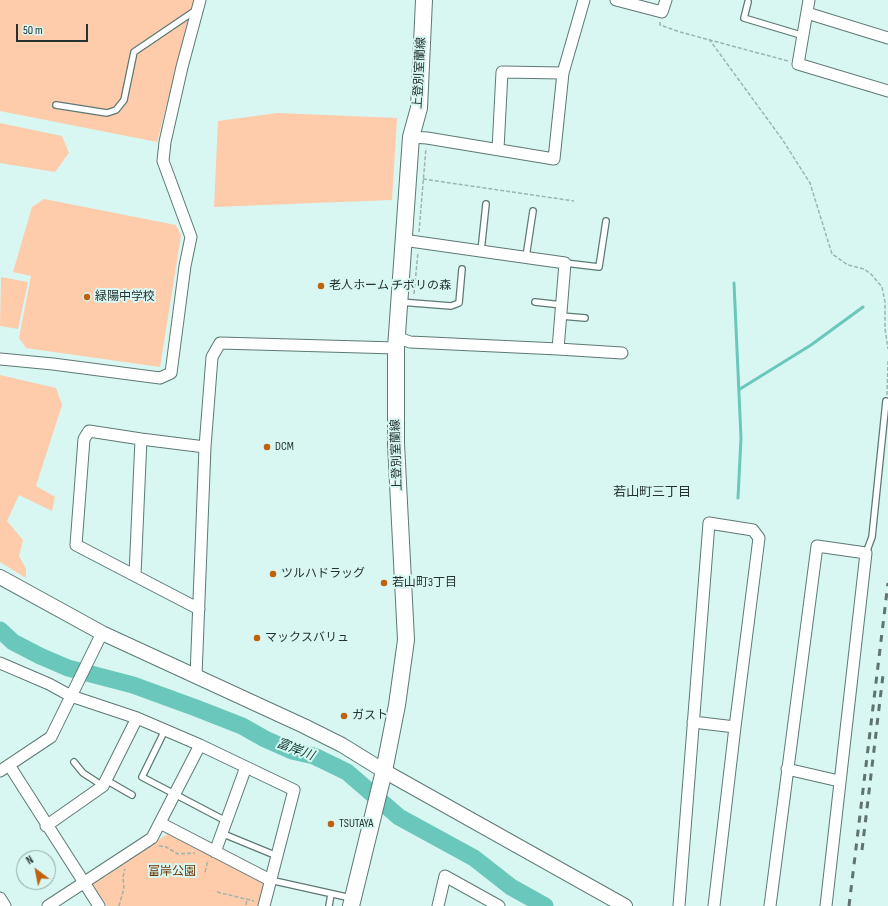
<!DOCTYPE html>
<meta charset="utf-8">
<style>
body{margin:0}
#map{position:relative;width:888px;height:906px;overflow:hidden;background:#d8f7f2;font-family:"Sofia Sans Condensed",sans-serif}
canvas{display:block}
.north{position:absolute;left:16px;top:850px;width:40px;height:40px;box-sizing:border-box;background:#d8f7f2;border:1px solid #91a8a4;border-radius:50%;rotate:328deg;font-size:11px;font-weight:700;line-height:16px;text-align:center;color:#263230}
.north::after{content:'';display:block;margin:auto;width:14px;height:18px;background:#be620e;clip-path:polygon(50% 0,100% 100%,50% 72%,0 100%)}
.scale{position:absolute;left:16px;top:24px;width:72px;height:18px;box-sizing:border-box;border:2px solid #263230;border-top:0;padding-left:5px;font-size:12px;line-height:14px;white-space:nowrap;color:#263230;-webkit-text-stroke:3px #d8f7f2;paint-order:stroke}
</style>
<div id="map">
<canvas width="888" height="906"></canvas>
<div class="north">N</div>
<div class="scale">50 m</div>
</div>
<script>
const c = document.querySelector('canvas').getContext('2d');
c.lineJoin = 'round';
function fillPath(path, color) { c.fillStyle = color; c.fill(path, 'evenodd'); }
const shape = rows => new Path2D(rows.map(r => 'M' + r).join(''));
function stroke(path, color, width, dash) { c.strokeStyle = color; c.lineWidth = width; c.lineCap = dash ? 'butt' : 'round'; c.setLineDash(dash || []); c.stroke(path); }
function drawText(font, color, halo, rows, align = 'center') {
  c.font = font + ' "Sofia Sans Condensed","Noto Sans JP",sans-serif'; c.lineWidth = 4; c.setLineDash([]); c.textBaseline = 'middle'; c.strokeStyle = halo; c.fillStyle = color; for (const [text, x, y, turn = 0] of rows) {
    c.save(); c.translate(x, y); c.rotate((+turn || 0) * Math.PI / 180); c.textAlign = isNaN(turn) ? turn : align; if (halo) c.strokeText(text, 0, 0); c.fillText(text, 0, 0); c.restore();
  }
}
fillPath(shape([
 [0,0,194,0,157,142,0,111],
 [278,113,397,118,392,200,214,207,218,121],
 [0,123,62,136,69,153,55,172,0,163],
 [44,199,176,225,181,235,160,367,26,348,19,338,31,276,13,272,32,207],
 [1,277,28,282,18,329,0,326],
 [0,375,56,388,62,405,36,486,55,497,52,511,19,495,7,521,23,540,19,556,26,569,26,578,0,562],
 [172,833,262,879,265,885,260,906,107,906,93,885,95,879,168,834]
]), '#fecbab');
stroke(shape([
 [734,283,741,438,738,498],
 [740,389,811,345,863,307]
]), '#6ac7bb', 3);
stroke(shape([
 [0,630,13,642,40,656,68,668,133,685,196,708,242,726,265,739,292,751,314,756,347,772,399,817,474,858,511,887,545,906]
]), '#6ac7bb', 17);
const service = shape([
 [748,2,744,18,804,36],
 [56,105,107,113,116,110,124,100,134,52,196,10],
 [481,251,486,204],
 [526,257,533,211],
 [565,263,599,267,606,221],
 [400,302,451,306,459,303,462,269],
 [535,302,562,305],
 [561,316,585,318],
 [866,553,872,537,886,401],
 [165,730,142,777,226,821],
 [74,762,83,773,103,786],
 [106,780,132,795],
 [221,833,277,856],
 [270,880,351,898],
 [329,906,331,894]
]);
const minor = shape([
 [616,0,662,12,666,0],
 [809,0,798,64,888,91],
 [807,13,888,38],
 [411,137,427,138,554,159,563,73,584,0],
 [498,149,502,72,563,73],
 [396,337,410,342,558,349,565,263,403,240],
 [558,349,622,353],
 [0,359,53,364,160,378,171,373,185,266,191,237,163,161,165,142,182,67,200,0],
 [135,575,141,439],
 [199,609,76,545,84,439,89,431,141,439,205,447],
 [0,663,49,684,71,696,137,718,200,745,294,790,264,906],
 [196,676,205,447,212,357,220,343,396,348],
 [693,722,735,727],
 [9,765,99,906],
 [787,769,839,781],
 [0,771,51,737,102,633],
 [160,823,270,880],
 [46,826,103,786,137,718],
 [215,852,246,767],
 [0,898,5,906],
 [48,906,152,838,200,745],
 [438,906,445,876,499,906],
 [679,906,709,523,753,530,759,538,735,727,714,906],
 [770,906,817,546,866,553,826,906]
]);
const tertiary = shape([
 [0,577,102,633,304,726,342,745,384,771,625,906]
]);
const secondary = shape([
 [351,906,384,771,397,705,406,640,396,444,396,348,411,137,419,108,424,0]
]);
stroke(service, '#5d7974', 8);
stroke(minor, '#5d7974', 13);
stroke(tertiary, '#5d7974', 16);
stroke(secondary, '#5d7974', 18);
stroke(shape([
 [660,22,660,25,680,32,788,61],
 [709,39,782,139,810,183,832,254,848,265,864,269,871,274,882,287,885,302,885,329,888,349],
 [423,179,574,201],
 [419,232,426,148],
 [414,294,418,252],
 [887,395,888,361],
 [159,846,166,847,178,854,195,853],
 [205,872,208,860],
 [217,892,254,901],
 [246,905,247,899],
 [119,906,124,888,123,877,125,869]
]), '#9cb4b0', 1.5, [4, 2]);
stroke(service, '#fff', 5.5);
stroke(minor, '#fff', 11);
stroke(tertiary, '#fff', 14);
stroke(secondary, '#fff', 16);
stroke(shape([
 [862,850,883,675],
 [849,906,888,583]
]), '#617370', 3, [7, 7]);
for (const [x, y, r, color] of [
 [321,286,4,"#be620e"],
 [87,297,4,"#be620e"],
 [267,447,4,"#be620e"],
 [273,574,4,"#be620e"],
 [384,583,4,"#be620e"],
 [257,638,4,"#be620e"],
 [344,716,4,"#be620e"],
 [331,824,4,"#be620e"]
]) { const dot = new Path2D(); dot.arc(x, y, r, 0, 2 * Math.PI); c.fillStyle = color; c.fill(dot); stroke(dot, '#d8f7f2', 1.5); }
drawText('12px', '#263230', '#d8f7f2', [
 ["上登別室蘭線",420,73,-87],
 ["上登別室蘭線",397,455,-92]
]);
drawText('12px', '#263230', '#d8f7f2', [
 ["老人ホーム チボリの森",329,286],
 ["緑陽中学校",95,297],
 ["DCM",275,447],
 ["ツルハドラッグ",281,574],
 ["若山町3丁目",392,583],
 ["マックスバリュ",265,638],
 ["ガスト",352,716],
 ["TSUTAYA",339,824]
], 'left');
drawText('12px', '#6d3502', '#d8f7f2', [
 ["富岸公園",172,872]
]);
drawText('13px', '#263230', '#d8f7f2', [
 ["若山町三丁目",652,493]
]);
drawText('italic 13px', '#113d38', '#d8f7f2', [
 ["富岸川",295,750,21]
]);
</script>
